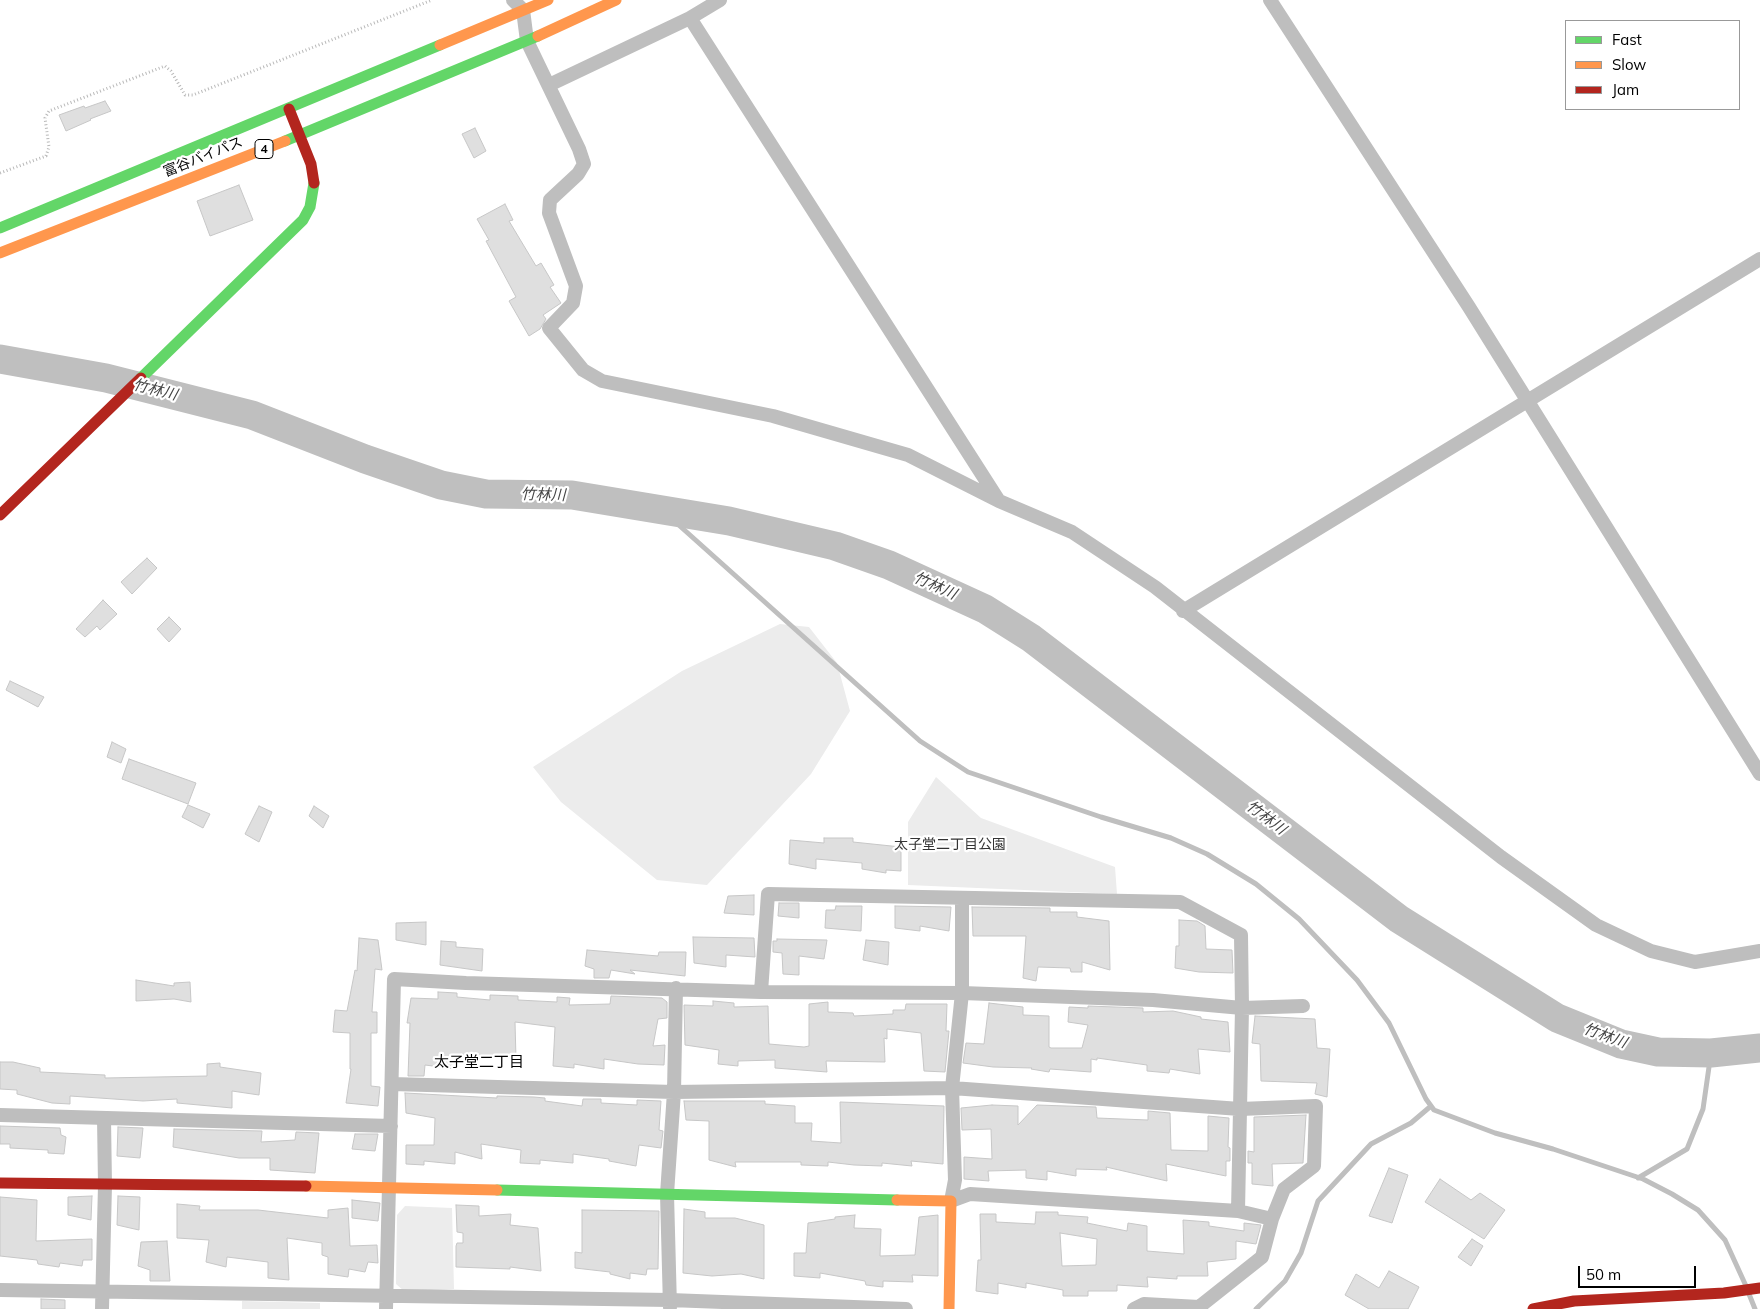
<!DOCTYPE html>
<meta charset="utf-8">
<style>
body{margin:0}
#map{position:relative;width:1760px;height:1309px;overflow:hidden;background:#fff;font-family:Mulish,sans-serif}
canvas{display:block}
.legend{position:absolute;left:1565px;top:20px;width:175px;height:90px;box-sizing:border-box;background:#fff;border:1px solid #999;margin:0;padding:6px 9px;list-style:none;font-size:15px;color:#000}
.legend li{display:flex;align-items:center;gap:10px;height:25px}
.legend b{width:25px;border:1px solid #999}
.scale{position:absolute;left:1578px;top:1266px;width:118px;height:22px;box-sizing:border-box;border:2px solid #000;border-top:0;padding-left:6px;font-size:15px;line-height:18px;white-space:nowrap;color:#000;-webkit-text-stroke:4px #fff;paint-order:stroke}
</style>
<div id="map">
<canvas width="1760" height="1309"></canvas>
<ul class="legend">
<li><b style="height:6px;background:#63d668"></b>Fast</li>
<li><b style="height:6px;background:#ff974d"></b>Slow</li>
<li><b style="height:6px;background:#b3261e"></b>Jam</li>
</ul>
<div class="scale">50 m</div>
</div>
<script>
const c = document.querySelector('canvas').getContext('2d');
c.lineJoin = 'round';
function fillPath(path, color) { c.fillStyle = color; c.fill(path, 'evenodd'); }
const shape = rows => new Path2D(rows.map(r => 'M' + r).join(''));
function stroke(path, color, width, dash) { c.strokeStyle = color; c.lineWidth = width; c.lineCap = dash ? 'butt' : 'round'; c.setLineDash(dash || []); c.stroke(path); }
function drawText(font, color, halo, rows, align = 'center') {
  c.font = font + ' Mulish,"Noto Sans JP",sans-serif'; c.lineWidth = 4.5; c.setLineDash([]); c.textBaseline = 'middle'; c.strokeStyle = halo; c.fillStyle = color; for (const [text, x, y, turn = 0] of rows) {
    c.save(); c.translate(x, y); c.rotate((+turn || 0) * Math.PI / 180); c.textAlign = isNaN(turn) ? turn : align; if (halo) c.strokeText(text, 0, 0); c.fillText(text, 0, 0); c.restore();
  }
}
fillPath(shape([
 [780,624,809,627,837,663,850,711,811,774,707,885,657,880,561,802,533,767,682,671],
 [936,777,981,818,1115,867,1117,894,908,885,908,822],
 [405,1206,452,1208,454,1289,404,1291,396,1284,397,1215],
 [242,1301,320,1303,320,1309,242,1309]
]), '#ececec');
stroke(shape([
 [662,510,920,741,968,772,1101,817,1171,838,1207,854,1256,884,1299,919,1357,980,1389,1023,1426,1099,1434,1110,1495,1133,1553,1149,1643,1179,1672,1194,1698,1210,1725,1240,1746,1286],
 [1638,1178,1687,1149,1703,1109,1711,1053],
 [1749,1294,1755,1309],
 [1256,1309,1285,1281,1301,1253,1318,1201,1371,1144,1411,1123,1431,1106]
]), '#bfbfbf', 5);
stroke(shape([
 [0,359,106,378,252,415,365,459,441,485,486,494,572,495,729,521,835,546,889,565,985,609,1031,638,1399,919,1557,1018,1621,1044,1658,1052,1711,1053,1760,1048]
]), '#bfbfbf', 29);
const building = shape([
 [105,101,111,111,90,119,91,120,66,131,59,115,84,106,85,108,105,101],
 [475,128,486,151,474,158,462,134,475,128],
 [239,185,253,220,210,236,197,201,239,185],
 [505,204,513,220,509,221,536,266,541,263,554,285,550,287,561,303,543,315,546,319,540,329,529,336,509,301,516,297,486,241,489,240,477,219,505,204],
 [147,558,157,568,132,594,121,582,147,558],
 [103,600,117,614,100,630,97,626,85,637,76,629,103,600],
 [169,617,181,629,169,642,157,629,169,617],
 [10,681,44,697,38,707,6,690,10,681],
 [112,742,126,749,121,763,107,757,112,742],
 [129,759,196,783,188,804,122,779,129,759],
 [188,805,210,814,203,828,182,817,188,805],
 [259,806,272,812,259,842,245,834,259,806],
 [314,806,329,816,323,828,309,816,314,806],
 [824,838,853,838,853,842,901,847,901,871,886,870,886,873,862,869,862,863,816,859,816,869,789,864,790,840,824,843,824,838],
 [754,895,754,915,724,913,728,896,754,895],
 [779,903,799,903,799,918,778,916,779,903],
 [836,906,862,906,861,931,825,928,826,910,835,910,836,906],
 [895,906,951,907,949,931,920,926,920,931,895,928,895,906],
 [972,907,1050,908,1050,912,1077,912,1077,917,1109,921,1110,970,1082,962,1082,972,1071,972,1070,968,1038,967,1036,981,1023,978,1026,936,973,936,972,907],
 [1179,920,1197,921,1205,926,1206,949,1232,950,1233,973,1199,972,1175,968,1176,946,1179,946,1179,920],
 [426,922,426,945,396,940,396,923,426,922],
 [693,937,754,938,755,957,726,955,726,967,694,963,693,937],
 [359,938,378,940,382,970,375,969,372,1012,377,1012,377,1033,371,1033,371,1086,380,1087,378,1106,346,1103,351,1069,350,1069,350,1033,333,1032,335,1010,347,1011,355,970,357,971,359,938],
 [777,939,827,940,824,959,799,956,799,975,783,974,782,953,773,952,773,941,777,941,777,939],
 [866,940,889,942,888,965,863,960,866,940],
 [441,941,456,942,456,947,483,949,482,971,440,965,441,941],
 [587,950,658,956,659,952,686,952,685,976,630,970,635,974,611,970,609,978,594,978,594,969,585,966,587,950],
 [136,980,174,986,174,983,190,982,191,1002,174,999,136,1001,136,980],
 [438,992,457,993,457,997,490,1000,490,995,518,996,518,1000,557,1002,557,997,570,998,569,1005,610,1004,611,996,662,998,667,1002,667,1018,658,1019,653,1046,665,1045,664,1065,638,1064,604,1059,604,1069,574,1064,574,1068,553,1066,555,1027,515,1022,516,1059,486,1057,456,1058,456,1069,425,1065,424,1076,408,1076,410,1023,407,1023,411,998,438,999,438,992],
 [713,1001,734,1003,734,1007,768,1006,769,1044,804,1047,809,1046,809,1004,828,1002,828,1012,853,1013,854,1016,893,1014,893,1010,905,1010,906,1004,947,1004,946,1031,949,1031,945,1072,924,1071,921,1033,887,1029,887,1039,884,1038,885,1062,826,1061,827,1072,775,1068,775,1060,738,1061,738,1066,718,1064,719,1050,685,1045,684,1005,713,1006,713,1001],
 [989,1003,1023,1007,1023,1015,1049,1016,1049,1047,1051,1048,1082,1048,1088,1025,1068,1022,1069,1007,1088,1008,1088,1006,1143,1008,1143,1012,1173,1011,1201,1017,1201,1019,1228,1022,1230,1052,1198,1049,1200,1074,1170,1069,1169,1073,1147,1071,1147,1065,1097,1058,1097,1060,1091,1059,1091,1072,1050,1069,1049,1072,1031,1069,1032,1068,993,1067,963,1063,966,1043,984,1044,989,1003],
 [1255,1016,1315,1019,1317,1048,1330,1049,1327,1097,1315,1094,1317,1083,1261,1081,1260,1044,1252,1043,1255,1016],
 [0,1062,13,1062,40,1068,40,1072,105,1075,105,1078,207,1076,207,1064,220,1063,220,1067,261,1073,259,1095,232,1091,232,1108,177,1103,177,1099,143,1101,70,1096,70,1104,52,1103,17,1094,17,1090,0,1089,0,1062],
 [405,1093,497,1098,497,1096,534,1097,545,1098,545,1101,582,1106,583,1099,601,1099,601,1103,637,1105,637,1100,661,1101,659,1130,663,1131,661,1148,639,1145,636,1166,609,1161,609,1159,573,1154,573,1163,540,1160,540,1164,520,1163,521,1150,481,1144,482,1159,455,1152,455,1164,424,1161,424,1165,406,1164,406,1145,434,1145,435,1118,406,1113,405,1093],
 [684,1101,765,1101,765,1104,795,1106,795,1123,812,1123,811,1141,841,1143,840,1102,944,1106,943,1164,911,1161,912,1166,882,1163,882,1166,854,1165,828,1162,828,1166,801,1165,801,1162,735,1162,736,1167,709,1160,709,1121,686,1120,684,1101],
 [992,1105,1018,1106,1018,1125,1037,1105,1096,1107,1097,1118,1148,1120,1148,1111,1170,1113,1171,1150,1208,1151,1208,1116,1229,1118,1228,1147,1230,1148,1230,1161,1226,1161,1226,1176,1166,1164,1167,1181,1106,1167,1107,1170,1076,1169,1076,1176,1047,1171,1047,1180,1026,1178,1026,1170,988,1171,989,1181,964,1179,964,1157,992,1159,991,1129,962,1130,961,1108,992,1105],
 [1306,1115,1303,1163,1272,1164,1273,1186,1252,1184,1252,1163,1248,1163,1248,1151,1254,1152,1254,1117,1306,1115],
 [0,1126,60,1128,61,1135,66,1137,64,1154,48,1153,48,1150,10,1148,10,1144,0,1144,0,1126],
 [118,1127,143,1128,140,1158,117,1156,118,1127],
 [174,1129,262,1131,261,1142,295,1140,296,1132,319,1133,315,1173,270,1170,270,1158,239,1158,173,1147,174,1129],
 [355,1134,378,1134,375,1151,352,1149,355,1134],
 [1389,1168,1408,1175,1392,1223,1369,1216,1389,1168],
 [1440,1179,1471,1200,1480,1193,1505,1210,1484,1239,1425,1202,1440,1179],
 [92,1196,91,1220,68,1215,68,1197,92,1196],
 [118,1196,140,1197,139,1230,117,1225,118,1196],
 [0,1197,37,1200,36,1241,92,1239,92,1260,83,1260,82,1266,60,1263,59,1267,38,1264,37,1260,0,1256,0,1197],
 [352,1200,380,1203,378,1221,352,1218,352,1200],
 [177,1204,200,1206,199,1210,258,1210,328,1218,328,1210,348,1208,350,1246,377,1245,378,1263,368,1262,365,1272,349,1269,348,1277,328,1274,328,1257,322,1255,322,1243,287,1238,289,1280,268,1278,268,1262,227,1257,226,1267,206,1262,209,1240,177,1238,177,1204],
 [456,1205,479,1206,479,1216,511,1214,510,1225,538,1228,541,1271,510,1267,510,1269,456,1267,456,1246,457,1243,463,1243,463,1233,457,1232,456,1205],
 [684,1209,705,1212,705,1218,735,1218,764,1225,764,1279,741,1274,712,1276,683,1273,684,1209],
 [582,1210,659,1211,658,1269,647,1269,646,1275,630,1273,630,1279,610,1274,610,1272,575,1268,575,1252,582,1253,582,1210],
 [1036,1212,1058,1212,1058,1215,1088,1217,1087,1223,1127,1231,1128,1223,1147,1226,1147,1251,1184,1254,1183,1220,1209,1222,1209,1226,1244,1231,1244,1223,1261,1225,1256,1244,1236,1241,1236,1259,1207,1262,1208,1276,1177,1276,1177,1279,1147,1277,1148,1287,1117,1285,1117,1291,1088,1291,1088,1296,1063,1296,1063,1290,1026,1283,1026,1288,998,1283,998,1294,976,1291,978,1260,981,1260,980,1214,996,1214,996,1222,1035,1224,1036,1212],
 [1060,1233,1097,1239,1096,1265,1062,1266,1060,1233],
 [855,1215,854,1228,881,1229,880,1256,915,1255,919,1217,938,1215,938,1276,912,1275,913,1282,883,1281,883,1287,866,1285,865,1281,820,1273,820,1278,794,1276,794,1253,806,1253,808,1223,835,1219,835,1217,855,1215],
 [1472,1239,1483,1246,1471,1266,1458,1257,1472,1239],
 [167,1241,170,1281,150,1281,150,1270,138,1266,141,1242,167,1241],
 [1389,1271,1419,1287,1408,1309,1369,1309,1345,1295,1356,1274,1379,1288,1389,1271],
 [41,1299,65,1300,65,1309,41,1309,41,1299]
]);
fillPath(building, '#dfdfdf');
stroke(building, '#c7c7c7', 1);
stroke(shape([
 [0,173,46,156,49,147,45,118,49,111,165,66,171,71,185,95,193,95,432,0]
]), '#b9b9b9', 3, [1, 2.5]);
stroke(shape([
 [513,0,523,10,527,41,579,149,584,164,578,174,550,200,549,213,576,286,573,303,549,328,583,370,602,381,773,416,908,455,999,501,1072,532,1155,587,1501,857,1596,925,1651,951,1695,962,1760,951],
 [720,0,690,18,999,501],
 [1270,0,1469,307,1760,774],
 [549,85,690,18],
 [1183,611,1760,259],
 [761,992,768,894,1180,902,1241,935,1242,1008,1238,1211],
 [392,1084,674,1092,952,1088,1240,1109,1316,1106,1314,1166,1284,1189,1272,1219],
 [0,1115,391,1126],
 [951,1201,970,1194,1238,1211,1272,1219,1262,1257,1199,1307,1144,1304,1134,1309],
 [951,1201,955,1180,952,1088,962,993,962,898],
 [0,1290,670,1300,906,1309],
 [670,1307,667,1194,674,1092,676,988],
 [102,1309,105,1185,104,1118],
 [386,1309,394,979,466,983,761,992,962,993,1153,1000,1242,1008,1303,1006]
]), '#bebebe', 14);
stroke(shape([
 [285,141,538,36],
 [0,228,440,45],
 [141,378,303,220,310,207,314,183],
 [497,1190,897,1200]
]), '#63d668', 11);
stroke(shape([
 [538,36,616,0],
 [440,45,548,0],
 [0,253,285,141],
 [306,1186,497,1190],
 [897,1200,951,1201,949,1309]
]), '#ff974d', 11);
stroke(shape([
 [289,109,311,164,314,183],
 [0,515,141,378],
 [0,1183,306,1186],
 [1533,1309,1574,1301,1724,1293,1760,1288]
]), '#b3261e', 11);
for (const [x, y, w] of [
 [264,149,18]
]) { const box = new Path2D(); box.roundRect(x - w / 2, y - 9.5, w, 19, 4); c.fillStyle = '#fff'; c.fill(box); stroke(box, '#000', 1); }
drawText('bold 12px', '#000', null, [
 ["4",264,149]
]);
drawText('14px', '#000', '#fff', [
 ["富谷バイパス",203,157,-22]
]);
drawText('14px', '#333', '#fff', [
 ["太子堂二丁目公園",950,845]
]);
drawText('italic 15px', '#444', '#fff', [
 ["竹林川",155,390,14],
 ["竹林川",543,495,1],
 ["竹林川",935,586,24],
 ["竹林川",1266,818,37],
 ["竹林川",1605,1036,20]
]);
drawText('15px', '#000', '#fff', [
 ["太子堂二丁目",479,1062]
]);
</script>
